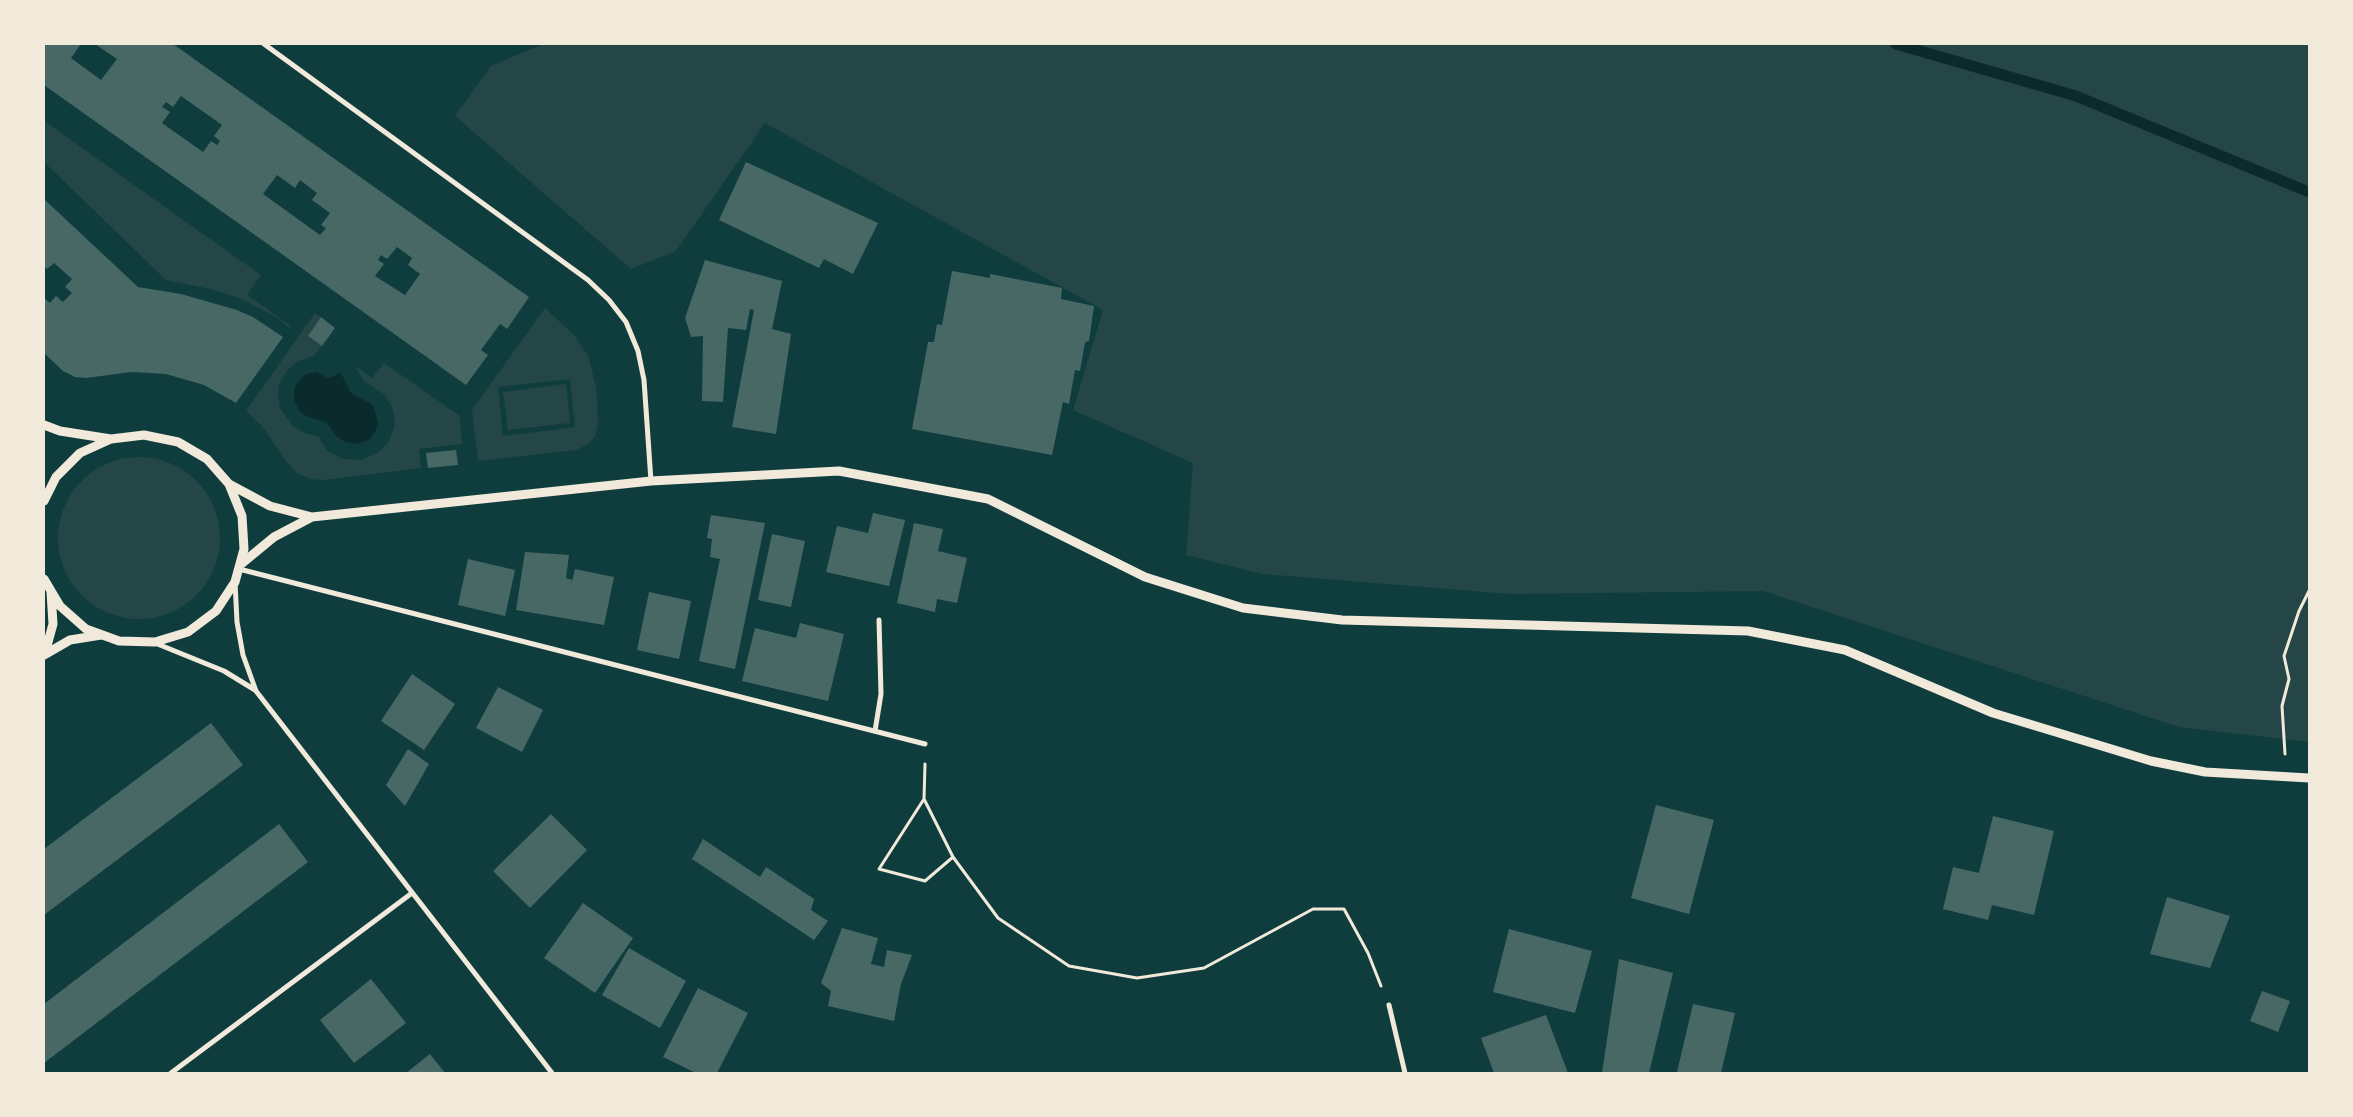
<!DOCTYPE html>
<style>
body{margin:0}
#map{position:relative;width:2353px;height:1117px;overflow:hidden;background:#0f3d3e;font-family:Mulish,sans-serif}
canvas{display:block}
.frame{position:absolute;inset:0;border:45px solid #f1e9da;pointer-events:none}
</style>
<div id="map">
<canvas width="2353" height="1117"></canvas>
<div class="frame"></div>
</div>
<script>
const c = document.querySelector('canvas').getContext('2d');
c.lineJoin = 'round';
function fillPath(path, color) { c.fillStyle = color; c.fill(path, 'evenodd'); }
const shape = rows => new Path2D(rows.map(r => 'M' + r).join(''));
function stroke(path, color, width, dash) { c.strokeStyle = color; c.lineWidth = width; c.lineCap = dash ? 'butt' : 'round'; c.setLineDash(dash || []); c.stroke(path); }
fillPath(shape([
 [543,44,2309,44,2309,742,2179,727,1763,591,1511,594,1263,574,1186,555,1193,463,1073,410,1103,310,765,123,676,251,631,269,455,116,491,66],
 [44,121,261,275,247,295,291,326,290,328,276,317,239,298,215,290,166,280,44,162],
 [545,308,575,336,589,358,596,388,598,423,595,437,587,445,576,450,478,461,472,410],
 [570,379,575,427,503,436,498,387],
 [315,313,321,317,308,336,322,346,313,356,298,361,288,369,279,384,278,393,280,408,293,426,304,433,318,436,327,450,343,459,362,460,380,451,389,441,393,431,395,422,392,407,384,394,364,381,355,366,372,378,384,363,460,416,462,444,419,449,421,468,323,480,311,479,298,474,286,461,262,426,246,411],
 [566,384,570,423,508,430,503,392],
 '58 538a81 81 0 1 1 162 0a81 81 0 1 1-162 0Z'
]), '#244646');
fillPath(shape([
 [316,372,328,378,341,373,351,393,373,405,378,422,375,432,370,439,358,444,345,442,337,437,326,422,308,417,299,411,294,399,294,389,300,379,306,374]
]), '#0a2a2b');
stroke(shape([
 [1896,44,2076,96,2309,192]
]), '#0a2a2b', 11);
fillPath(shape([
 [44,44,81,44,71,58,101,80,117,59,95,44,173,44,529,297,507,329,500,324,481,350,488,355,466,385,44,85],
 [181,96,222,125,214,136,220,141,217,145,211,141,203,152,162,123,170,112,162,107,166,102,173,107],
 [277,175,295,188,300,180,317,193,312,200,330,213,321,225,326,228,320,235,263,194],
 [397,247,412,258,408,265,420,274,405,295,375,276,384,264,378,260,381,255,387,259],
 [746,162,878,223,853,274,824,259,819,268,719,220],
 [44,199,138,287,181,294,237,310,253,317,283,337,236,403,204,385,166,374,131,372,86,378,75,377,63,371,44,353,44,298,50,303,56,296,63,302,72,293,65,287,72,279,54,263,47,269,44,266],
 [705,260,782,281,772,329,791,334,776,434,732,427,754,310,750,309,746,330,728,328,723,402,702,401,703,336,691,337,685,318],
 [952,271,990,278,990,274,1062,288,1061,299,1094,306,1089,341,1085,342,1080,371,1075,370,1069,404,1063,402,1052,455,912,429,928,342,934,342,937,324,942,325],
 [321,317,335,328,322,346,308,336],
 [456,450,458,465,428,468,426,453],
 [873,513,905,520,889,586,826,572,837,526,868,533],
 [711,515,765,523,735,669,699,661,720,559,710,557,712,539,707,538],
 [914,523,943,529,938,551,967,558,957,603,937,599,935,612,897,603],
 [772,534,805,541,791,607,758,600],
 [525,552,569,555,566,578,572,580,571,586,575,569,614,577,604,625,516,610],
 [468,559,515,570,505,616,458,605],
 [649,592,691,601,679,659,637,650],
 [800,623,844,634,828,701,742,681,755,628,796,638],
 [412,674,455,704,424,750,381,721],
 [498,687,543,710,522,752,476,728],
 [211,723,243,765,44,915,44,849],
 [408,749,429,764,405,806,386,785],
 [1656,805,1714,820,1689,914,1631,898],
 [551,814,587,850,530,908,493,871],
 [1993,816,2054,831,2034,915,1992,905,1988,920,1943,909,1953,867,1979,873],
 [279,824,308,862,44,1063,44,1004],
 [703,839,760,877,766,867,814,899,811,910,828,921,814,940,692,859],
 [2167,897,2230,916,2210,968,2150,954],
 [583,903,633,938,595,993,544,958],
 [842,928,878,938,871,964,884,967,887,950,912,955,901,984,894,1021,828,1006,831,991,821,983],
 [1509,929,1592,951,1575,1013,1493,992],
 [629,948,686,981,660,1028,602,995],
 [1619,959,1673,973,1649,1073,1602,1073],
 [371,979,406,1023,354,1063,320,1020],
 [698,988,748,1013,717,1073,696,1073,663,1057],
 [2262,991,2290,1001,2278,1032,2250,1021],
 [1693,1004,1735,1013,1721,1073,1677,1072],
 [1546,1015,1568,1073,1494,1073,1481,1038],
 [430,1054,445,1073,406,1073]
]), '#486865');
stroke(shape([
 [2285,754,2282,706,2289,679,2284,656,2299,611,2309,591],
 [924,799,953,857,925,881,879,869,924,799,925,764],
 [953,857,998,918,1069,966,1137,978,1204,968,1313,909,1344,909,1368,953,1381,986]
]), '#f1e9da', 3);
stroke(shape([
 [264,44,588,280,609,300,626,322,638,351,644,380,651,481],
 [239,569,925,744],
 [235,582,237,622,243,655,256,691,552,1073],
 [155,643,224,671,255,690],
 [875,731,881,694,879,620],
 [1389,1005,1405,1073],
 [171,1073,412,893]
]), '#f1e9da', 5);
stroke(shape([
 [44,425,60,431,111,439,144,435,178,442,207,459,229,484,242,516,244,549,235,582,216,611,188,632,155,642,119,641,86,629,60,606,44,579],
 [229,484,270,506,312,517],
 [44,501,56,477,80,453,111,439],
 [240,565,274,537,312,517,651,481,839,471,988,499,1145,577,1243,608,1342,620,1748,631,1845,650,1993,713,2151,761,2205,772,2309,778],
 [45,653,53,624,51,592],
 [44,655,70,640,101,635]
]), '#f1e9da', 9);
</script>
